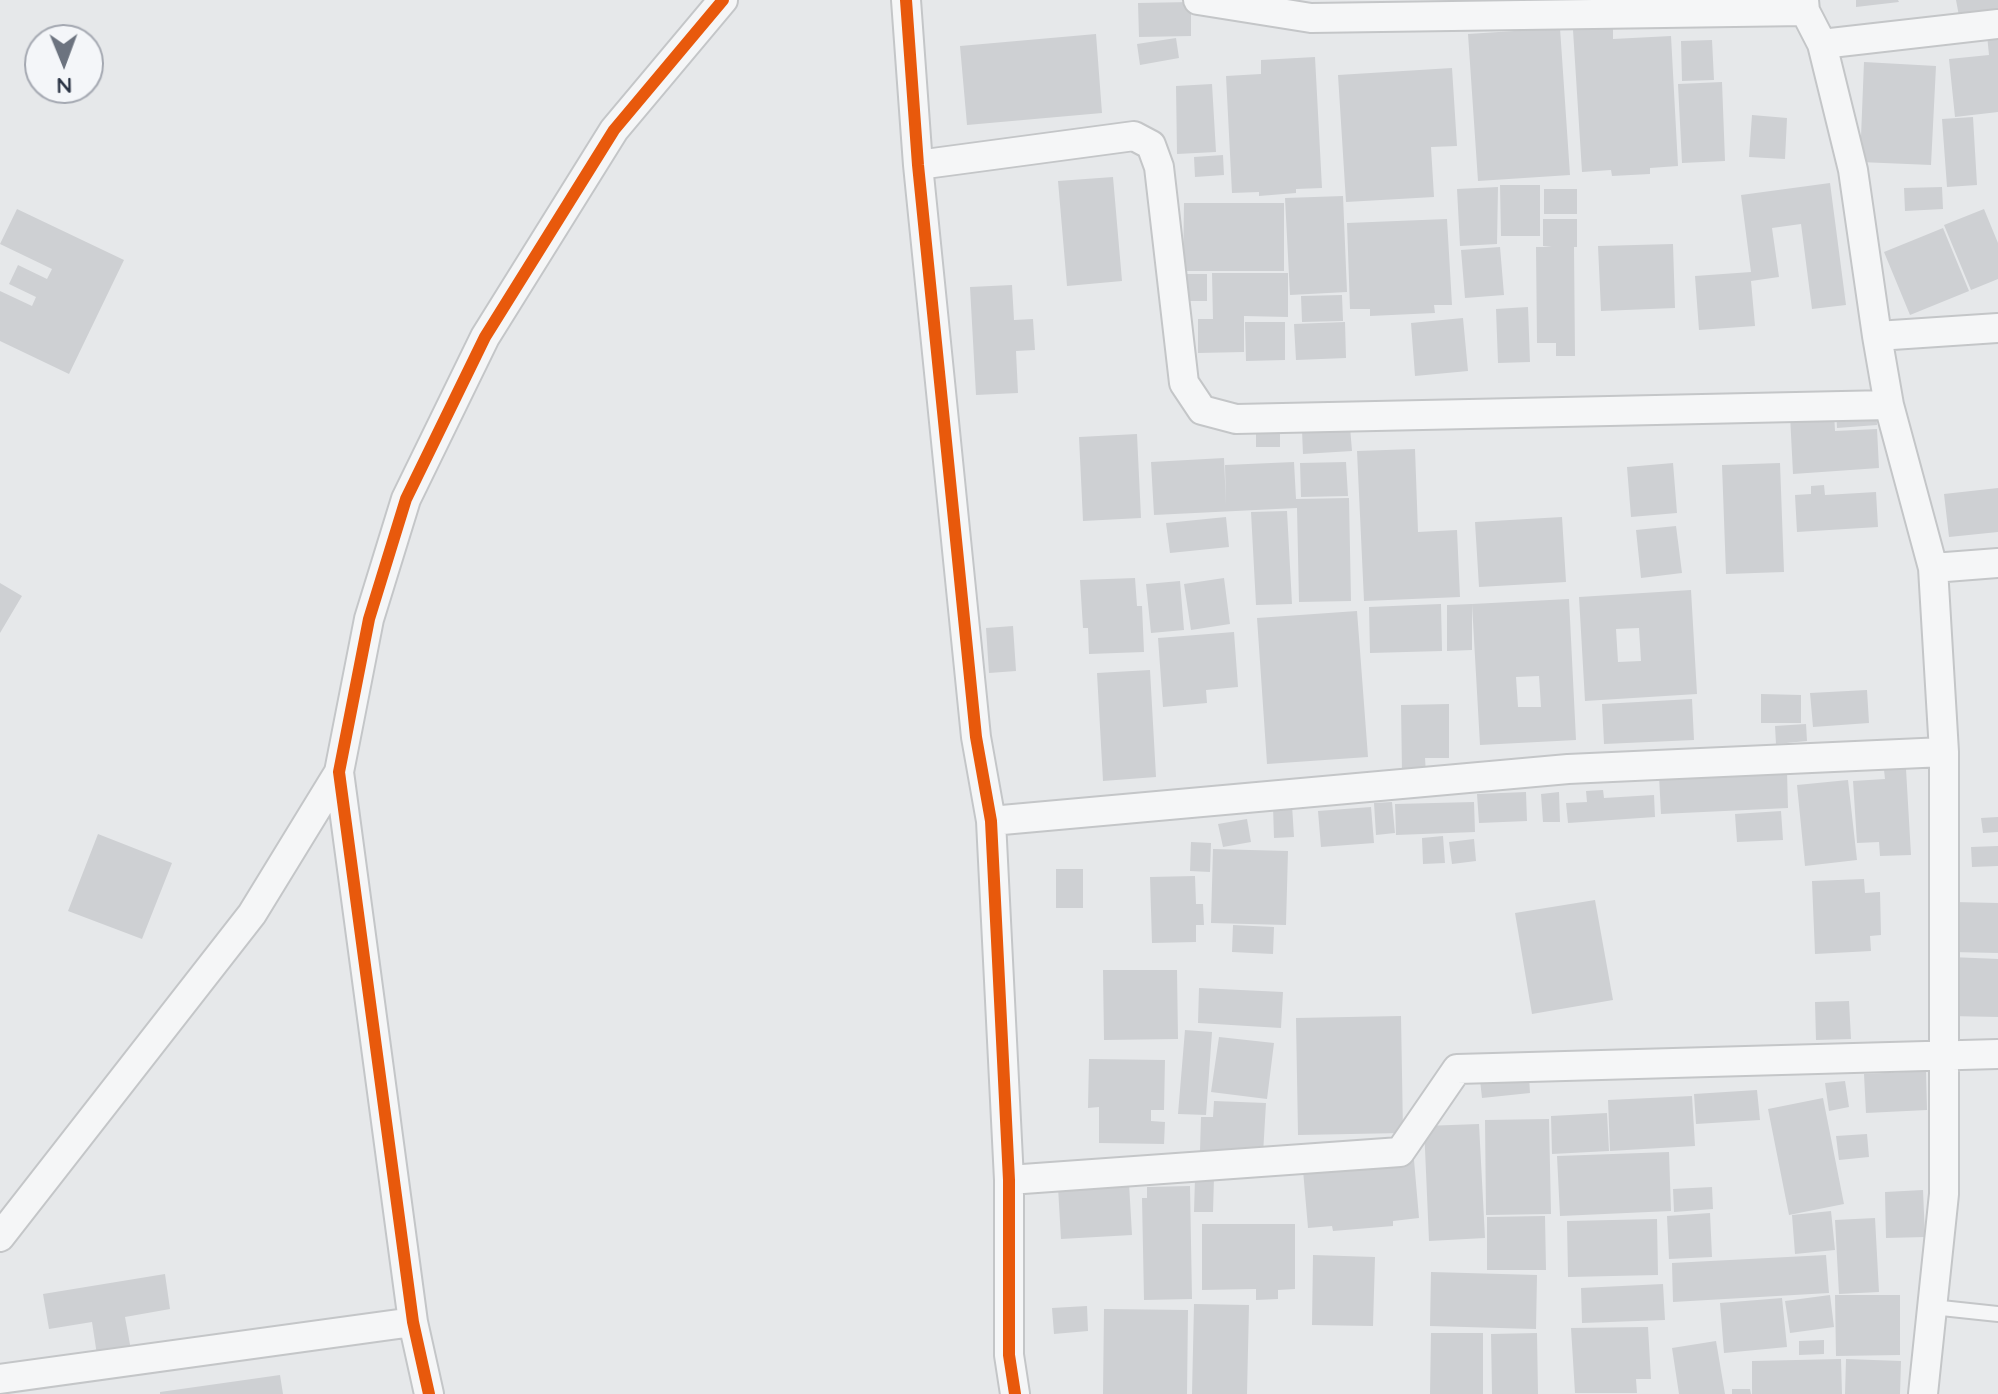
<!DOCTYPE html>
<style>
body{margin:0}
#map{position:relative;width:1998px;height:1394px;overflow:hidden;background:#e6e8ea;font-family:Quicksand,sans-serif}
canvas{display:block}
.north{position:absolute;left:24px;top:24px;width:80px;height:80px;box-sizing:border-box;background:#f4f6f9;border:2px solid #a4a8b1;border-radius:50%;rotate:179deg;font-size:22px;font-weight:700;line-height:32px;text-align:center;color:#2b3445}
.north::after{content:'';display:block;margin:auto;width:28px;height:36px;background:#6c737f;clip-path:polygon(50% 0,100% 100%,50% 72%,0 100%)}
</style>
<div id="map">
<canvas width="1998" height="1394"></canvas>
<div class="north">N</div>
</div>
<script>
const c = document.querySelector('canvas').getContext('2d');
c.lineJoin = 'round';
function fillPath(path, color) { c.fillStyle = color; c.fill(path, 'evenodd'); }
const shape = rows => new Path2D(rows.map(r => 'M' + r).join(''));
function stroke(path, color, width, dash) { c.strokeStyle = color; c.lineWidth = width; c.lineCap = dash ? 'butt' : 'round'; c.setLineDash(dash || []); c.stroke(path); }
fillPath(shape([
 [1856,0,1898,0,1899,2,1856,7],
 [1956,0,1998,0,1998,9,1959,16],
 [1191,2,1191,36,1139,37,1138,3],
 [1613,27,1613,39,1671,36,1678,166,1650,168,1650,174,1612,176,1611,170,1582,172,1573,30],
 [1560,28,1570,175,1478,181,1468,34],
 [1096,34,1102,113,967,125,960,46],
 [1998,34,1998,112,1955,117,1949,59,1989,55,1987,35],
 [1176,38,1179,58,1140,65,1137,44],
 [1712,40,1714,80,1682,81,1681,41],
 [1315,57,1322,188,1296,189,1296,193,1259,196,1259,192,1232,193,1226,76,1261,74,1261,60],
 [1864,62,1936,66,1931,165,1860,162],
 [1452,68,1457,146,1431,147,1434,197,1346,202,1338,75],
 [1722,82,1725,161,1682,163,1678,84],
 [1212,84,1216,152,1177,154,1176,86],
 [1752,115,1787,118,1785,159,1749,157],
 [1973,117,1977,185,1947,187,1942,119],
 [1223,155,1224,175,1195,177,1194,157],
 [1113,177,1122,281,1067,286,1058,181],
 [1830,183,1846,305,1812,309,1801,224,1772,228,1779,277,1751,281,1755,326,1699,330,1695,276,1751,272,1741,195],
 [1500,185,1540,185,1540,236,1501,236],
 [1498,187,1497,244,1460,246,1457,189],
 [1942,187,1943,209,1905,211,1904,188],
 [1544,189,1577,189,1577,214,1544,214],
 [1343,196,1347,292,1290,295,1285,198],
 [1184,203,1284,203,1284,271,1183,271],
 [17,209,124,260,69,374,0,341,0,291,32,306,36,297,9,284,18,265,47,279,52,269,0,244],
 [1984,209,1998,243,1998,279,1971,290,1944,225],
 [1447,219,1452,305,1434,305,1435,313,1370,316,1370,309,1350,309,1347,223],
 [1543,219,1577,219,1577,247,1574,247,1575,356,1556,356,1556,343,1537,343,1536,247,1552,247,1543,246],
 [1943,228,1969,291,1910,315,1884,252],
 [1673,244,1675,308,1601,311,1598,246],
 [1500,247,1504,295,1465,298,1461,250],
 [1212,273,1288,273,1288,317,1244,316,1244,352,1198,353,1198,319,1213,319],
 [1187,274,1207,274,1207,301,1187,301],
 [1012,285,1014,320,1033,319,1035,350,1016,351,1018,393,976,395,970,287],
 [1342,295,1343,321,1302,322,1301,296],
 [1528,307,1530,362,1498,363,1496,309],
 [1463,318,1468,371,1415,376,1411,323],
 [1245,322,1285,322,1285,360,1246,361],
 [1345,322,1346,358,1296,360,1294,324],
 [1876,407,1877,425,1837,428,1836,410],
 [1834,412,1835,431,1877,429,1879,468,1793,474,1790,415],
 [1280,422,1280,447,1256,447,1256,423],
 [1350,427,1352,451,1303,454,1302,430],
 [1137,434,1141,518,1083,521,1079,437],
 [1415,449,1418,532,1457,530,1460,597,1364,601,1357,451],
 [1224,458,1226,505,1225,465,1294,462,1296,499,1349,498,1351,601,1299,602,1297,508,1154,515,1151,462],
 [1346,462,1348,496,1301,497,1300,463],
 [1673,463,1677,513,1631,517,1627,467],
 [1780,463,1784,572,1726,574,1722,465],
 [1824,485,1825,495,1876,492,1878,527,1797,532,1795,495,1811,494,1811,486],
 [1998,488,1998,532,1949,537,1944,494],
 [1287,511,1292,604,1256,605,1251,512],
 [1226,517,1229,547,1170,553,1166,523],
 [1562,517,1566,582,1479,587,1475,522],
 [1676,526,1682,573,1641,578,1636,530],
 [1135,578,1137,606,1142,606,1144,652,1089,654,1088,628,1083,628,1080,580],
 [1224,578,1230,624,1191,630,1184,584],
 [1180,581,1184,630,1151,633,1146,584],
 [0,583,22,596,0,633],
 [1691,590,1697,694,1585,701,1579,597],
 [1639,628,1641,661,1618,662,1616,629],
 [1569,599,1576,740,1480,745,1472,604],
 [1539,676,1541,707,1518,707,1516,677],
 [1441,604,1442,651,1370,653,1369,607],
 [1472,604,1472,650,1447,651,1447,605],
 [1357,611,1368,757,1267,764,1257,618],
 [1013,626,1016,671,989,673,986,628],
 [1234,632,1238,687,1206,690,1207,703,1163,707,1158,638],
 [1150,670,1156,777,1103,781,1097,673],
 [1867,690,1869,723,1813,727,1810,693],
 [1761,694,1801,695,1801,723,1761,723],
 [1692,699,1694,740,1604,744,1602,704],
 [1449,704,1449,758,1425,758,1426,773,1402,773,1401,705],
 [1806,724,1807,741,1776,744,1775,726],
 [1906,769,1911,855,1880,856,1879,842,1857,843,1853,781,1885,779,1884,770],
 [1787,771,1788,808,1661,814,1659,776],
 [1848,780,1857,860,1805,866,1797,785],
 [1603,790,1604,798,1654,795,1655,817,1568,823,1566,803,1587,802,1586,791],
 [1526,792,1527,821,1479,823,1477,794],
 [1559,792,1560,822,1543,822,1541,794],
 [1392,802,1395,833,1376,835,1374,803],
 [1474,802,1475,832,1396,835,1395,804],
 [1292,805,1294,837,1274,838,1273,806],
 [1371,807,1374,843,1321,847,1318,811],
 [1781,811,1783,840,1737,842,1735,814],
 [1998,817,1998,832,1983,833,1981,818],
 [1247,819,1251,842,1223,847,1218,824],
 [98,834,172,863,142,939,68,911],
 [1443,836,1445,863,1423,864,1422,838],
 [1474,839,1476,861,1452,864,1449,842],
 [1191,842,1211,843,1210,872,1190,871],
 [1998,846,1998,866,1972,867,1971,847],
 [1213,849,1288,851,1286,925,1211,923],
 [1056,869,1083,869,1083,908,1056,908],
 [1195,876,1196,904,1203,904,1204,925,1196,925,1196,942,1152,943,1150,877],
 [1864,879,1865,893,1880,892,1881,935,1870,936,1871,951,1815,954,1812,881],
 [1595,900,1613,1000,1532,1014,1515,913],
 [1954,902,1998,903,1998,953,1952,952],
 [1233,925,1274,927,1273,954,1232,952],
 [1951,957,1998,959,1998,1017,1949,1016],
 [1103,970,1177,970,1178,1039,1104,1040],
 [1199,988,1283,992,1281,1028,1198,1023],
 [1849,1001,1851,1039,1816,1040,1815,1002],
 [1401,1016,1403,1133,1298,1135,1296,1018],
 [1185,1030,1212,1032,1206,1115,1178,1114],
 [1219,1037,1274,1043,1267,1099,1211,1092],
 [1089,1059,1165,1060,1164,1110,1151,1110,1151,1121,1165,1122,1164,1144,1099,1143,1099,1107,1088,1108],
 [1926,1071,1927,1110,1866,1113,1864,1074],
 [1529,1076,1530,1093,1482,1098,1480,1080],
 [1845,1081,1849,1107,1829,1111,1825,1083],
 [1757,1090,1760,1120,1696,1124,1694,1094],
 [1692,1096,1695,1146,1610,1151,1608,1100],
 [1823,1098,1844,1204,1789,1215,1768,1109],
 [1214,1101,1266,1103,1263,1154,1200,1151,1201,1117,1213,1117],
 [1607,1113,1609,1151,1552,1154,1551,1116],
 [1549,1119,1551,1214,1486,1215,1485,1120],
 [1479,1124,1485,1238,1429,1241,1424,1126],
 [1867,1134,1869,1157,1839,1160,1836,1136],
 [1669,1152,1671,1211,1560,1216,1557,1156],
 [1414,1160,1419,1218,1393,1221,1393,1226,1333,1231,1332,1226,1308,1228,1303,1170],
 [1195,1178,1214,1178,1213,1212,1194,1212],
 [1129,1183,1132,1235,1061,1239,1058,1187],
 [1190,1186,1192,1299,1144,1300,1142,1198,1147,1198,1147,1187],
 [1712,1187,1713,1209,1674,1212,1673,1189],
 [1923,1190,1925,1237,1886,1238,1885,1192],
 [1831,1211,1835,1250,1795,1254,1792,1215],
 [1710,1213,1712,1257,1669,1259,1667,1216],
 [1545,1216,1546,1270,1487,1270,1487,1217],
 [1875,1218,1879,1292,1839,1294,1835,1220],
 [1657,1219,1658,1275,1568,1277,1567,1221],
 [1202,1224,1295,1224,1295,1289,1278,1290,1278,1299,1256,1300,1256,1289,1202,1290],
 [1313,1255,1375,1257,1373,1326,1312,1325],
 [1826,1255,1829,1293,1673,1302,1672,1263],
 [1431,1272,1537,1275,1536,1329,1430,1326],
 [165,1274,170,1309,125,1317,131,1350,97,1355,92,1322,49,1329,43,1294],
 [1663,1284,1665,1320,1582,1323,1581,1288],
 [1830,1295,1834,1327,1790,1333,1785,1301],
 [1835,1295,1900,1295,1900,1355,1836,1356],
 [1782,1298,1787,1347,1724,1353,1720,1303],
 [1194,1304,1249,1305,1247,1394,1192,1394],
 [1087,1306,1088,1331,1054,1334,1052,1308],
 [1104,1309,1188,1310,1187,1394,1103,1394],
 [1648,1327,1651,1379,1636,1379,1637,1393,1575,1393,1571,1328],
 [1431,1333,1483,1333,1483,1394,1430,1394],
 [1537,1333,1538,1394,1492,1394,1491,1334],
 [1824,1340,1824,1354,1799,1355,1799,1341],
 [1716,1341,1725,1394,1679,1394,1672,1348],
 [1841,1359,1842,1394,1752,1394,1752,1361],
 [1846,1359,1901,1361,1900,1394,1845,1394],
 [280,1375,283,1394,160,1394,160,1392],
 [1732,1389,1750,1389,1751,1394,1732,1394]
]), '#ced0d3');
const lane = shape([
 [1932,1307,1998,1314]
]);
const street = shape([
 [906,0,918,165,976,737,991,821,1009,1180,1009,1355,1015,1394],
 [1198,0,1311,18,1805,11],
 [1804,0,1805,11,1822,44,1853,170,1877,336],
 [1822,44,1998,24],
 [918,165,1134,136,1151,145,1159,167,1184,383,1202,410,1236,419,1889,405,1877,336,1998,328],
 [1889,405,1933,568,1944,752,1944,1194,1923,1394],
 [1933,568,1998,563],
 [991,821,1568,769,1944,752],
 [1009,1180,1400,1152,1457,1069,1998,1054],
 [0,1237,252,914,339,772],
 [0,1379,413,1322],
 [429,1394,413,1322,339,772,369,619,406,499,485,337,614,130,723,0]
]);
stroke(lane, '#c4c6c8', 18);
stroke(street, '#c4c6c8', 32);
stroke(lane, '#f5f6f7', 14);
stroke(street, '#f5f6f7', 28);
stroke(shape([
 [906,0,918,165,976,737,991,821,1009,1180,1009,1355,1015,1394],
 [429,1394,413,1322,339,772,369,619,406,499,485,337,614,130,723,0]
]), '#e8590c', 12);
</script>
